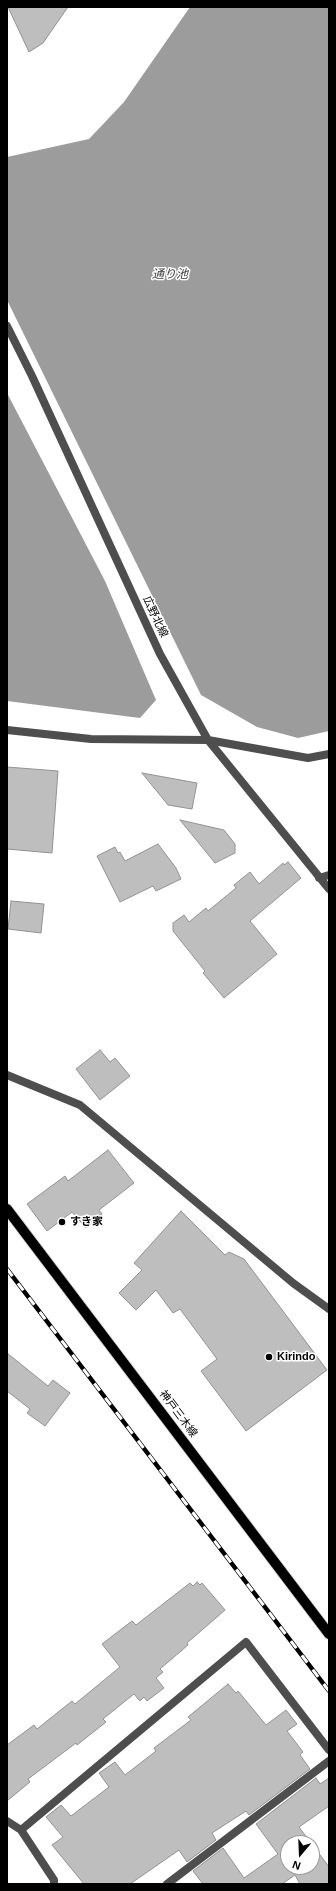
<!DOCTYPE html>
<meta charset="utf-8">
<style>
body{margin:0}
#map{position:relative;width:336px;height:1891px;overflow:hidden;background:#fff;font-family:Helvetica,sans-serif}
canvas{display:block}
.frame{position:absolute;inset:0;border:8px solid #000;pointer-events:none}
.north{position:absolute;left:280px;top:1835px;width:40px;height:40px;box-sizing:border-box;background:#fff;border:1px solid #999;border-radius:50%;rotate:199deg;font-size:11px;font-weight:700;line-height:16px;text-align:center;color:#000}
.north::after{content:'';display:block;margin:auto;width:14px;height:18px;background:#000;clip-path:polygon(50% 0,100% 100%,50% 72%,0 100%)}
</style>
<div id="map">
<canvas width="336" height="1891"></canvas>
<div class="frame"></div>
<div class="north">N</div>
</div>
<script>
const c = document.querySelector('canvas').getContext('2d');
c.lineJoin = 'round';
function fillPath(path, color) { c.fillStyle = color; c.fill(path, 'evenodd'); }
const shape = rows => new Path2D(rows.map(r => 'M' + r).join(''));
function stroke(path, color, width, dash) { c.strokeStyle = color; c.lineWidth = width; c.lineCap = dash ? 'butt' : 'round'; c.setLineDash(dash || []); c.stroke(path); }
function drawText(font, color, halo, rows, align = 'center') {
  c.font = font + ' Helvetica,"Noto Sans JP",sans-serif'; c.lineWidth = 3; c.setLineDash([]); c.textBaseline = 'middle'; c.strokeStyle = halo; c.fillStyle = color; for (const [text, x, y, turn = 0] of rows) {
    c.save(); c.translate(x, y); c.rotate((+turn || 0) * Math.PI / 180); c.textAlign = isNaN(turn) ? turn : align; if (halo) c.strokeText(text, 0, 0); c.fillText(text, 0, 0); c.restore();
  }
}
fillPath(shape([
 [190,7,329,7,329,731,298,738,257,727,201,695,7,300,7,157,89,139,124,102],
 [7,393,105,581,156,700,140,718,7,701]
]), '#9c9c9c');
const building = shape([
 [8,7,68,7,43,43,29,52,8,7],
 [7,767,58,771,52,853,7,849,7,767],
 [142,773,197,783,192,809,168,805,142,773],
 [180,820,224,830,235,844,235,853,215,863,180,820],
 [158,844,176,868,181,879,156,891,153,886,120,902,97,856,115,847,118,853,120,852,125,861,158,844],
 [288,862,301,878,250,921,277,954,224,998,203,973,205,971,173,931,173,923,184,915,189,922,206,908,208,911,236,888,234,885,250,872,259,884,283,863,284,865,288,862],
 [11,901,44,904,41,933,8,929,11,901],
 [100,1050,110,1062,115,1058,130,1076,100,1100,76,1069,100,1050],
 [108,1150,134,1183,99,1210,102,1214,86,1228,72,1212,47,1231,27,1204,65,1176,68,1181,108,1150],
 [181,1211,225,1255,229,1252,244,1259,327,1370,246,1431,201,1371,217,1359,180,1309,173,1313,156,1290,136,1310,119,1293,142,1270,134,1263,181,1211],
 [7,1353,48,1386,53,1380,70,1393,45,1426,27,1413,30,1409,7,1391,7,1353],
 [197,1582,200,1585,202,1583,225,1610,187,1643,188,1645,160,1669,163,1672,156,1678,164,1688,147,1701,144,1697,140,1701,134,1694,103,1719,106,1722,77,1745,76,1743,28,1779,30,1782,7,1801,7,1745,34,1725,37,1729,72,1701,75,1704,120,1667,102,1644,132,1621,136,1625,190,1583,193,1586,197,1582],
 [228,1684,236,1693,238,1691,266,1725,286,1710,297,1724,287,1731,303,1752,300,1755,310,1769,249,1815,246,1811,212,1833,216,1840,187,1862,179,1850,130,1884,84,1884,52,1845,63,1837,46,1817,61,1805,71,1816,109,1787,99,1773,115,1762,125,1775,156,1751,154,1748,191,1720,188,1717,228,1684],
 [316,1778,320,1784,329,1778,329,1806,299,1827,311,1843,288,1843,288,1867,312,1867,312,1844,329,1867,329,1884,300,1884,295,1875,282,1884,203,1884,193,1871,223,1848,244,1878,278,1854,256,1824,316,1778]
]);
fillPath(building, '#bebebe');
stroke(building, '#929292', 1);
const primary = shape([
 [7,1209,329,1634]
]);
stroke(primary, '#dbdbdb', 12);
stroke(shape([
 [7,326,32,376,160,654,208,740,329,889],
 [7,730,91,739,208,740,308,758,329,754],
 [319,878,329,875],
 [7,1075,80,1105,293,1283,329,1309],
 [7,1821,21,1830,54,1880,54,1884],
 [21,1830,246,1642,329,1750],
 [167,1884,329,1761]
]), '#4e4e4e', 8);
stroke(primary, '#000', 10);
const rail = shape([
 [7,1269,329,1691]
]);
stroke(rail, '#000', 4.5);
stroke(rail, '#fff', 3, [9]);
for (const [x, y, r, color] of [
 [62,1222,4,"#000"],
 [269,1357,4,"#000"]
]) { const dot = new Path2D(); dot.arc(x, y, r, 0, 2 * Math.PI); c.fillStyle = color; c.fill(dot); stroke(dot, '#fff', 1.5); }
drawText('11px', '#000', '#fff', [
 ["広野北線",155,617,65],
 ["神戸三木線",178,1414,53]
]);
drawText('bold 11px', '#000', '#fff', [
 ["すき家",70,1222],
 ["Kirindo",277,1357]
], 'left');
drawText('italic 12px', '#3d3d3d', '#fff', [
 ["通り池",170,275]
]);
</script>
